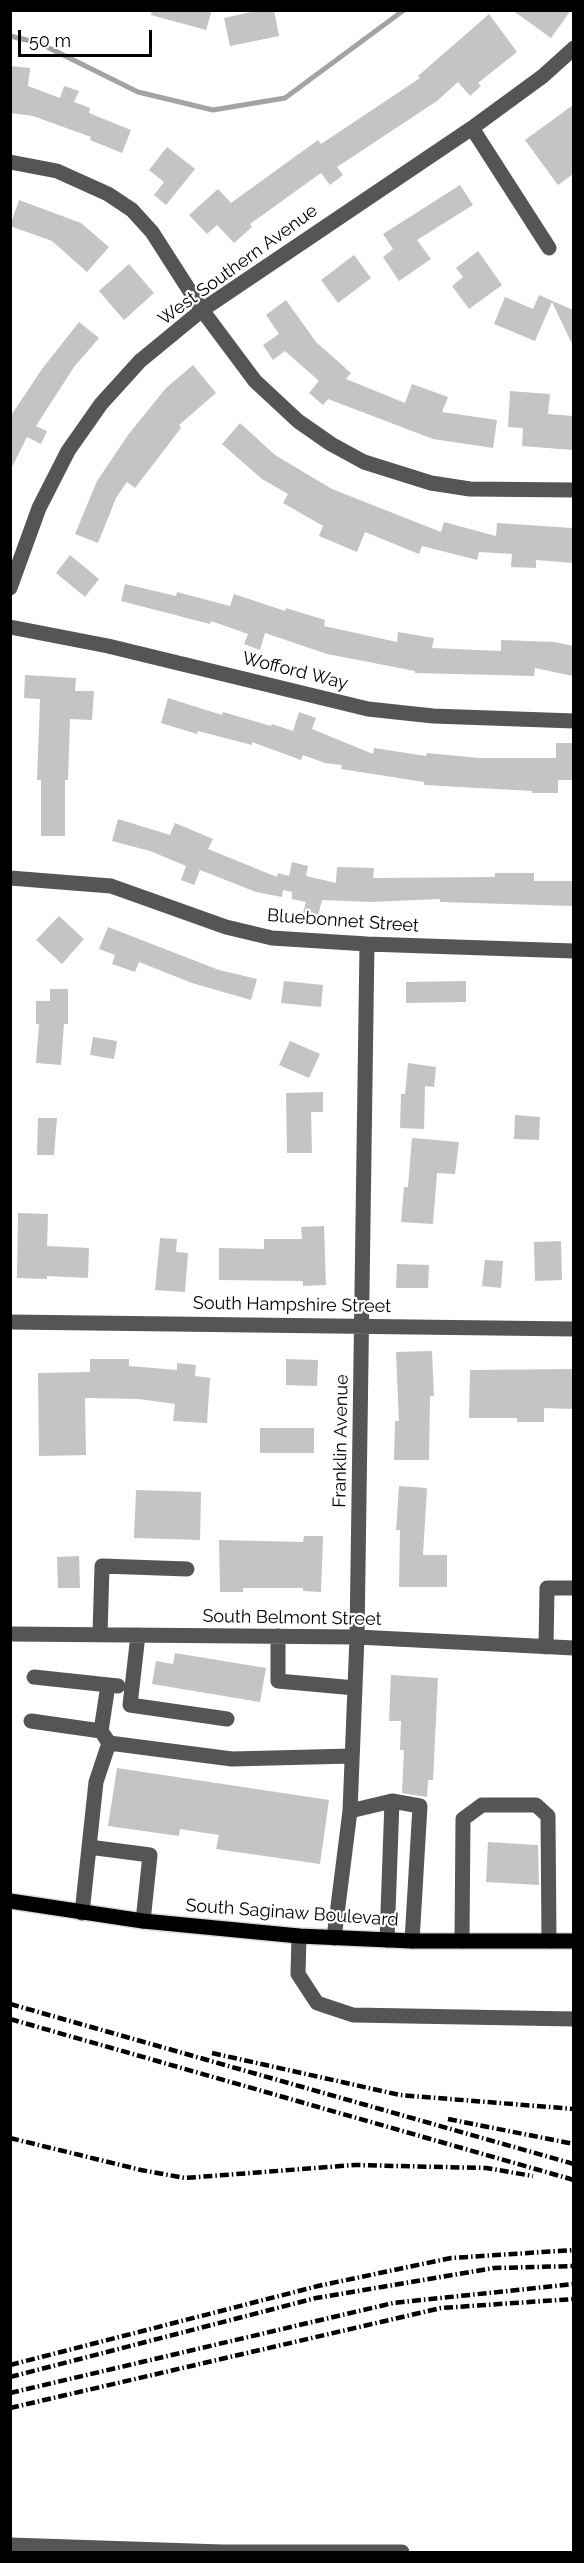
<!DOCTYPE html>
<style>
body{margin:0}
#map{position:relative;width:584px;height:2563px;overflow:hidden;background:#fff;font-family:Raleway,sans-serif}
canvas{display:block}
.frame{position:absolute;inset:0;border:12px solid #000;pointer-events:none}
.scale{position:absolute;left:18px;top:30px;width:134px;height:27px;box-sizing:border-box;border:3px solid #000;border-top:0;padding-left:8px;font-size:18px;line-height:21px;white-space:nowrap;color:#000;-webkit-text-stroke:4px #fff;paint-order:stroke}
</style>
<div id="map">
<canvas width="584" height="2563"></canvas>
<div class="frame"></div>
<div class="scale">50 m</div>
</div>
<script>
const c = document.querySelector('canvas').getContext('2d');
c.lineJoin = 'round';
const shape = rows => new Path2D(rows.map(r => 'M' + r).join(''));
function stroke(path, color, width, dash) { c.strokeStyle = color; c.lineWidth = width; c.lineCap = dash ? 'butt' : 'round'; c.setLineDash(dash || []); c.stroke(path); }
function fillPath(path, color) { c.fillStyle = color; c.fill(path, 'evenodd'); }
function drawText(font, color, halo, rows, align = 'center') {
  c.font = font + ' Raleway,sans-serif'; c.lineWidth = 4.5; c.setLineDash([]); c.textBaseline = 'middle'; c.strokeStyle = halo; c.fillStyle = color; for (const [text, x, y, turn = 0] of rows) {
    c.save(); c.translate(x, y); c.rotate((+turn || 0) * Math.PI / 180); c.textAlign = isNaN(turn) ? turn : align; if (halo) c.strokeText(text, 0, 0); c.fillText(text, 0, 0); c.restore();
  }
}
stroke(shape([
 [10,36,39,43,138,92,213,110,285,98,404,10]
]), '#a3a3a3', 5);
fillPath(shape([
 [152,10,212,10,206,30,151,15],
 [260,10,274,10,279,36,230,46,224,18],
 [512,10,571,10,551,38],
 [489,14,517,52,478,83,481,86,470,96,458,82,437,101,337,167,343,175,330,185,321,173,250,224,252,227,234,243,217,225,207,234,189,215,218,189,231,203,318,140,321,144,420,78,418,76],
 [10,66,30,68,28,86,60,98,64,86,79,91,74,102,90,108,89,113,131,130,122,153,90,140,91,137,33,116,10,113],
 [573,105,573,174,558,185,525,140],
 [167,147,195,169,166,205,154,195,164,182,149,170],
 [460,185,473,205,417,240,431,259,399,281,383,257,393,249,383,234],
 [19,200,81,223,109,247,87,272,52,241,10,226],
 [478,251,502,285,469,309,452,286,463,277,456,268],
 [354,255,371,278,338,303,321,280],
 [129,264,154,293,124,320,99,291],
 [539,295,573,310,573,346,552,302,535,341,494,324,505,297,533,309],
 [286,300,316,342,351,373,346,379,405,403,412,384,448,397,442,412,497,420,493,448,433,439,328,399,323,405,309,393,319,381,285,351,273,360,263,345,279,334,266,315],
 [79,322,99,338,74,367,36,426,47,431,41,444,27,437,10,471,10,417,42,369],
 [193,365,216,393,179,425,181,428,135,488,127,482,116,498,98,543,75,534,97,481,128,435,166,388],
 [510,391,550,394,548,414,573,416,573,450,522,446,523,428,508,427],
 [240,423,275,455,332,489,441,532,444,522,496,536,497,523,573,528,573,563,536,560,536,568,511,567,512,554,479,552,477,560,422,546,419,554,365,532,357,552,319,536,323,526,283,503,288,494,262,479,222,444],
 [70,555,99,579,85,597,56,573],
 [125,584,176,596,177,592,230,606,234,594,285,611,286,608,325,620,324,626,397,642,398,632,434,638,432,648,501,651,501,640,555,642,573,646,573,676,535,668,534,676,415,673,415,671,327,654,265,633,260,650,244,644,248,634,211,621,210,624,121,601],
 [25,675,76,678,75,691,94,691,92,720,70,719,68,780,65,780,65,836,41,836,41,780,37,780,40,699,24,698],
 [168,698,222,715,223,712,271,726,272,724,293,731,299,712,316,718,312,729,373,754,374,748,426,756,427,753,479,758,556,758,556,743,572,743,572,780,558,780,558,793,532,793,532,791,424,785,424,782,341,769,342,765,325,763,303,755,301,760,252,742,252,745,198,731,197,734,161,723],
 [118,819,170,835,175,823,213,839,208,849,277,877,278,873,289,876,292,862,308,866,306,876,336,883,337,867,374,868,373,878,495,877,495,873,534,873,534,881,573,881,573,906,440,902,440,899,370,902,322,900,318,916,303,913,306,902,292,899,292,892,283,890,282,897,256,892,200,870,194,885,181,880,186,866,150,851,112,841],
 [59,916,84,939,62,964,36,940],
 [108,927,219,970,257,979,251,1000,192,983,139,962,135,972,112,964,115,955,99,949],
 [284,981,323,985,321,1007,281,1003],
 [466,981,466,1002,406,1003,406,982],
 [50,989,68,989,68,1024,64,1024,61,1065,36,1063,39,1024,36,1024,36,1001,50,1001],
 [93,1037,117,1041,114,1059,90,1055],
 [290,1041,320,1054,309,1078,279,1065],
 [408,1063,436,1067,434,1087,425,1086,424,1129,400,1128,401,1094,405,1094],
 [323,1092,323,1112,311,1112,312,1153,287,1153,286,1093],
 [515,1115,540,1117,539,1140,514,1139],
 [38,1118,57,1118,54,1155,37,1155],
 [412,1138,459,1142,455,1174,437,1173,433,1224,401,1222,404,1187,408,1187],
 [18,1213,48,1214,47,1246,89,1248,88,1278,47,1276,47,1279,17,1278],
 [324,1226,326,1285,303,1286,303,1281,219,1280,219,1248,264,1249,264,1239,302,1239,301,1227],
 [160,1238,177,1239,176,1252,188,1253,185,1292,155,1290],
 [561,1241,562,1280,535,1281,534,1242],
 [485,1260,503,1261,501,1288,482,1286],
 [397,1264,429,1265,428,1288,396,1288],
 [432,1351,434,1396,430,1396,429,1460,394,1460,395,1421,399,1421,396,1352],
 [90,1359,129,1359,129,1366,177,1370,177,1363,196,1365,195,1376,210,1378,207,1423,173,1421,175,1404,139,1399,85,1398,86,1455,39,1456,38,1373,90,1372],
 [286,1359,318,1360,317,1386,286,1385],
 [573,1369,573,1409,544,1408,544,1422,517,1422,517,1418,469,1418,470,1370],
 [260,1428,314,1428,314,1453,260,1453],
 [399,1486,427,1488,423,1555,447,1555,447,1587,399,1587,400,1530,396,1530],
 [136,1490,201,1492,200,1540,134,1538],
 [304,1536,323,1536,321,1592,303,1591,303,1588,243,1588,243,1592,220,1592,219,1540,303,1542],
 [79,1556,80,1588,58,1588,57,1557],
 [175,1653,266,1668,260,1702,152,1684,156,1661,173,1664],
 [391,1675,438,1678,433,1780,428,1780,427,1797,402,1793,404,1750,400,1750,401,1721,389,1721],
 [117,1768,329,1800,320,1864,216,1849,219,1835,180,1829,179,1836,108,1826],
 [488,1842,538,1845,539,1885,486,1882]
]), '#c4c4c4');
const major = shape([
 [10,1901,143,1921,299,1936,412,1941,574,1941]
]);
stroke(major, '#dbdbdb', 18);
stroke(shape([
 [472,128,549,248],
 [10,162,57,171,108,194,132,210,152,232,202,310,255,381,298,421,331,444,364,462,431,483,470,489,574,490],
 [10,588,39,508,68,451,101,404,140,361,202,310,472,128,543,76,574,48],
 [10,627,108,646,368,709,433,716,574,721],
 [10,878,111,886,226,927,272,938,367,944,574,951],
 [10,1322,574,1329],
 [10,1634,357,1637,574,1648],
 [100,1635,102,1566,187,1569],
 [138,1635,130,1705,227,1719],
 [278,1636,278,1681,355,1688],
 [546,1647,547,1588,574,1588],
 [34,1677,118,1686],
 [31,1721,101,1731,108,1685],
 [101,1731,109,1743,232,1759,352,1756],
 [350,1811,392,1801,420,1806,412,1941],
 [89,1847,150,1855,143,1921],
 [82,1913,96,1782,109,1743],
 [299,1936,298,1974,317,2003,353,2015,574,2019],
 [334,1938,350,1811,357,1637,367,944],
 [387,1940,392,1801],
 [462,1941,463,1819,482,1805,536,1805,548,1816,549,1941],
 [10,2545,222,2552,402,2552]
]), '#555', 15);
stroke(major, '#000', 15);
stroke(shape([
 [10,2004,574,2164],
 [10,2019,574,2180],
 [212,2053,400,2095,574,2109],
 [448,2119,574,2144],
 [10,2138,141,2170,185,2178,355,2165,486,2168,533,2176],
 [10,2365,318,2286,451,2258,574,2250],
 [10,2377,316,2298,494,2268,574,2266],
 [10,2393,393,2303,574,2284],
 [10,2408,441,2308,574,2299]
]), '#000', 4.5, [9, 3, 1.5, 3]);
drawText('18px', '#000', '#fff', [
 ["West Southern Avenue",238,265,-36],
 ["Wofford Way",295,671,14],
 ["Bluebonnet Street",343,921,4],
 ["South Hampshire Street",292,1305,1],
 ["Franklin Avenue",341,1441,-89],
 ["South Belmont Street",292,1618,1],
 ["South Saginaw Boulevard",292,1913,4]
]);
</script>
